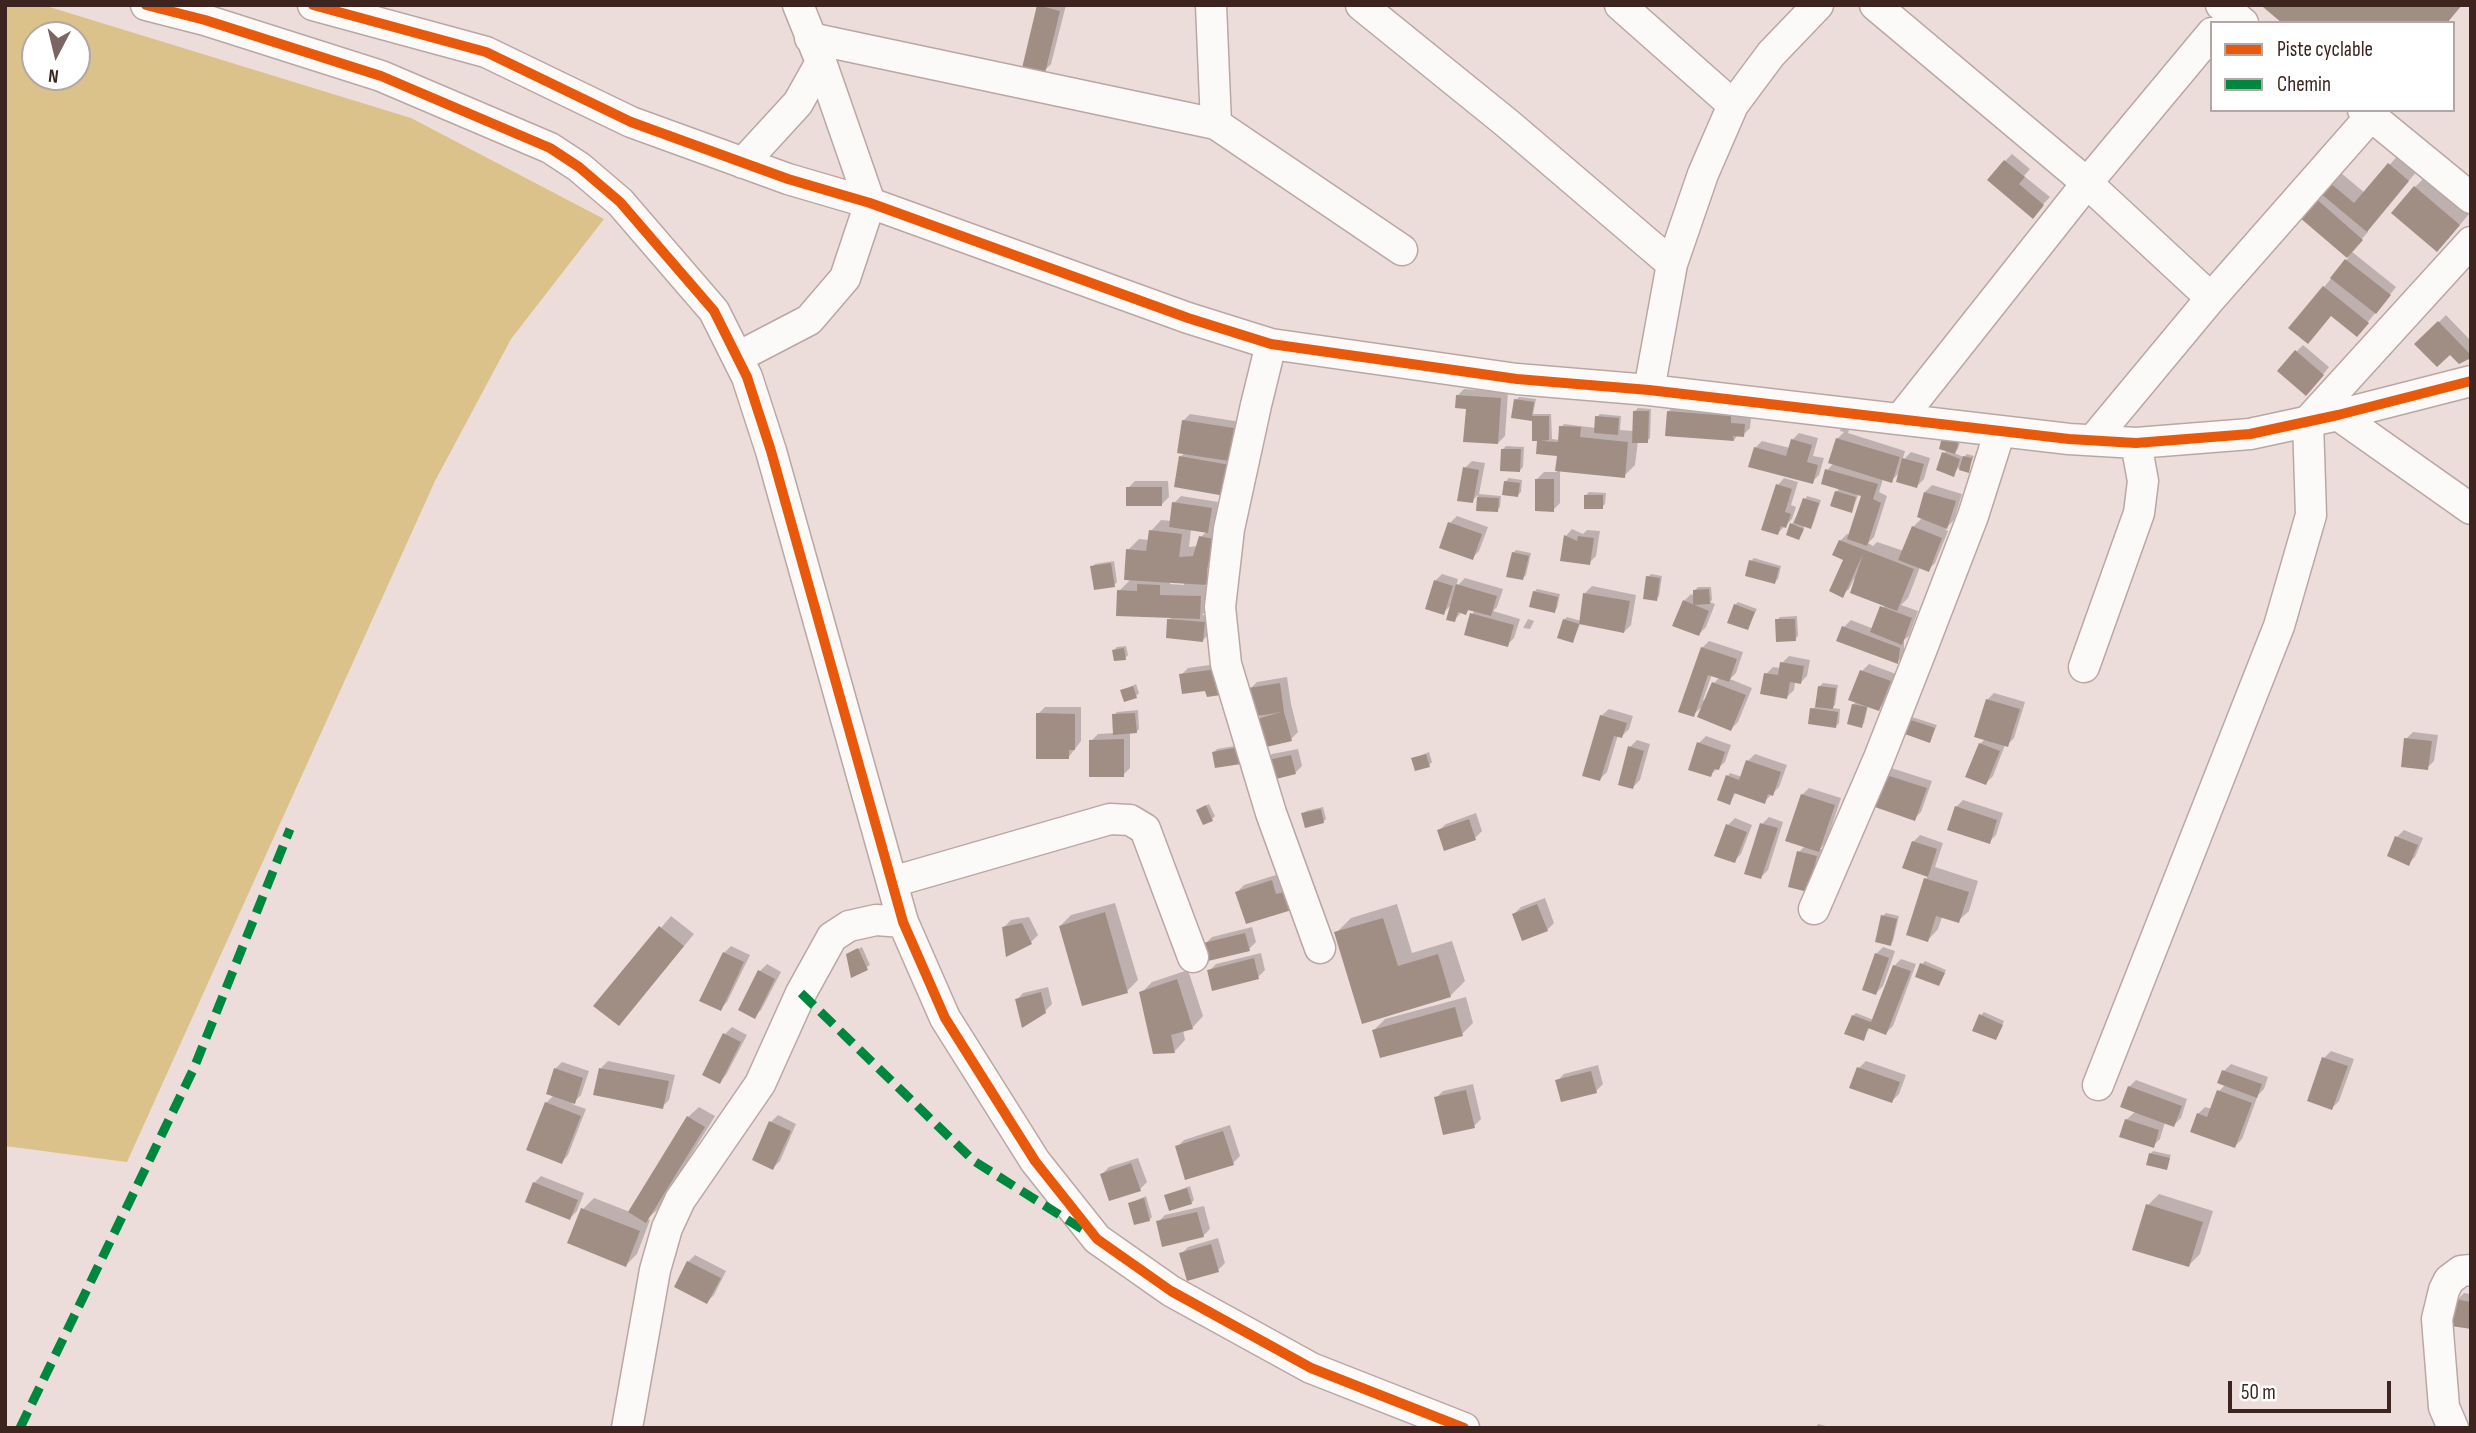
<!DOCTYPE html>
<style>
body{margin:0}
#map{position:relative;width:2476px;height:1433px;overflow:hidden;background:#edddda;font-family:"Sofia Sans Condensed",sans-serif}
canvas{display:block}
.frame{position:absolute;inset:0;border:7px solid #3e241e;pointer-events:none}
.legend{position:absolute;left:2210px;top:21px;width:245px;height:91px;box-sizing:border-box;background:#fff;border:2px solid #b2a7a5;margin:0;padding:9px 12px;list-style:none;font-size:21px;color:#3e241e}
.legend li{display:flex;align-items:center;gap:14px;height:35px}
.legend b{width:35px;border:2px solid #b2a7a5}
.north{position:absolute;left:21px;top:21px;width:70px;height:70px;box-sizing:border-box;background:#fff;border:2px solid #b2a7a5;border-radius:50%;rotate:187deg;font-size:19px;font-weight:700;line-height:28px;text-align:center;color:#3e241e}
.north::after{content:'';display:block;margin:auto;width:24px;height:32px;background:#7b6560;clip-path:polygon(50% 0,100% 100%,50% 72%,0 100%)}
.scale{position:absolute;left:2228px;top:1381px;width:163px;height:32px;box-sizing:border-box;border:4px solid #3e241e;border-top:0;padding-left:9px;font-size:21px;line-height:24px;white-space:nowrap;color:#3e241e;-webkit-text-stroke:5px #fff;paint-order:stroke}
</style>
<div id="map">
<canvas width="2476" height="1433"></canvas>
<div class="frame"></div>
<ul class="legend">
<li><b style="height:9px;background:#e8590c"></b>Piste cyclable</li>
<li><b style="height:9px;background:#00873e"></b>Chemin</li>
</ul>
<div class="north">N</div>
<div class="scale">50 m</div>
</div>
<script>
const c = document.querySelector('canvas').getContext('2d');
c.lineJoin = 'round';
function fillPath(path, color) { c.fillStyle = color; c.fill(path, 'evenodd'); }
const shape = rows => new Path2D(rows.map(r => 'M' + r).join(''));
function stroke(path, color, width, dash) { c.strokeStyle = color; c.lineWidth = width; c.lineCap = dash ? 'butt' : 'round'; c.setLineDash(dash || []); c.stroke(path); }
fillPath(shape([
 [5,5,43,5,411,118,604,219,511,339,435,481,127,1162,5,1146],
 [35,35,77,35,77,77,35,77]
]), '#dac28a');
fillPath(shape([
 [1040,5,1066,5,1051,64,1044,71],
 [2400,153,2419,169,2366,230,2368,232,2351,251,2396,287,2364,327,2324,287,2349,257,2301,216,2341,173,2365,193],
 [2012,154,2030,169,2024,176,2050,197,2032,216,2005,161],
 [2426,176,2469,214,2448,239,2415,187],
 [2446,315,2471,341,2471,356,2417,344],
 [2303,345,2329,367,2313,387,2296,352],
 [1464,389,1508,392,1505,436,1498,443,1457,396],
 [1519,397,1536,399,1533,414,1551,414,1552,439,1560,440,1561,427,1564,424,1596,428,1597,417,1600,414,1621,416,1620,430,1634,431,1635,411,1638,408,1651,409,1650,438,1647,441,1638,441,1635,465,1624,476,1560,470,1560,503,1553,510,1537,479,1544,472,1557,472,1558,454,1538,452,1539,439,1533,419,1516,400],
 [1675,404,1737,409,1737,416,1751,417,1750,428,1743,435,1738,435,1734,440,1669,411],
 [1190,414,1241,422,1225,494,1180,457,1185,453,1183,421],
 [1853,419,1848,433,1905,451,1902,461,1911,452,1930,458,1924,479,1917,486,1900,472,1891,481,1883,479,1879,492,1887,496,1874,537,1868,543,1873,546,1877,542,1904,551,1913,527,1922,518,1925,492,1932,485,1962,494,1954,520,1945,529,1948,531,1935,563,1928,570,1920,567,1908,598,1901,605,1918,611,1909,636,1904,640,1904,656,1897,662,1844,627,1851,620,1874,629,1885,604,1854,579,1849,589,1842,595,1845,559,1840,541,1847,534,1850,535,1863,495,1859,493,1852,511,1836,492,1840,488,1827,470,1834,463,1837,439,1844,432,1840,431,1843,421],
 [1799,433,1818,438,1813,456,1824,458,1819,475,1812,482,1755,448,1762,441,1790,448,1792,440],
 [1961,439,1958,449,1954,453,1964,457,1967,454,1974,456,1968,471,1958,468,1953,475,1944,453],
 [1506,446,1524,447,1523,467,1520,470,1503,449],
 [1472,461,1485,463,1479,494,1501,496,1500,507,1497,510,1477,509,1478,495,1472,501,1465,468],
 [1509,478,1522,480,1521,492,1518,495,1506,481],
 [1784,478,1798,482,1791,505,1796,507,1792,519,1778,533,1778,485],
 [1135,481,1168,481,1169,497,1162,504,1128,488],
 [1589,492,1606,493,1605,504,1602,507,1586,495],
 [1181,496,1218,502,1214,527,1223,529,1213,576,1203,585,1211,586,1210,607,1202,615,1211,616,1210,633,1203,640,1169,620,1172,617,1119,591,1132,578,1128,550,1139,539,1149,540,1151,531,1161,520,1171,521,1174,503],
 [1191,529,1207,531,1201,537,1198,546,1189,547],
 [1170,581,1184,582,1184,585,1170,584],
 [1807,496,1821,500,1813,524,1810,527,1805,525,1801,535,1792,524],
 [1457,516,1488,527,1479,551,1472,558,1450,523],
 [1572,529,1583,534,1587,530,1600,531,1596,556,1589,563,1562,559,1566,536],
 [1516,550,1531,553,1526,575,1523,578,1513,553],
 [1754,558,1781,566,1778,579,1775,582,1751,561],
 [1114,561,1117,582,1114,585,1092,567,1095,564],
 [1442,574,1458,579,1456,587,1465,578,1503,589,1497,607,1493,611,1520,619,1514,638,1507,645,1472,614,1476,610,1470,608,1466,613,1462,612,1454,620,1452,604,1443,613,1435,581],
 [1651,574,1662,576,1659,596,1656,599,1648,577],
 [1592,586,1636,595,1631,625,1624,632,1581,622,1573,641,1564,620,1567,617,1581,621,1585,593],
 [1698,587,1711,587,1712,600,1710,602,1715,604,1706,627,1699,634,1684,601,1691,594,1695,596,1695,590],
 [1537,589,1560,594,1557,608,1554,611,1534,592],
 [1738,602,1757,609,1747,628,1735,605],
 [1797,616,1798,636,1795,639,1777,620,1780,617],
 [1528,619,1534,621,1530,629,1523,628],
 [1709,641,1743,652,1736,673,1730,679,1752,688,1738,722,1731,729,1704,705,1693,715,1702,648],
 [1712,674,1720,677,1714,683,1706,701,1703,700],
 [1126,646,1128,655,1125,658,1114,650,1117,647],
 [1789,656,1810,660,1807,676,1800,683,1795,682,1794,690,1787,697,1766,674,1773,667,1781,668,1782,663],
 [1224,663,1207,689,1181,675,1188,668],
 [1869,664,1896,674,1885,702,1878,709,1868,706,1864,723,1861,726,1853,705,1857,701,1862,671],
 [1287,677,1291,704,1298,732,1291,739,1256,720,1263,713,1250,689,1257,682],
 [1823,683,1838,685,1835,705,1832,708,1840,709,1839,723,1836,726,1812,709,1817,706,1820,686],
 [1136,684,1139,693,1136,696,1122,691],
 [1994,693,2025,702,2014,738,2007,745,2005,745,1993,776,1986,783,1980,744,1985,739,1987,700],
 [1045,707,1081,707,1081,741,1068,758,1038,714],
 [1609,709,1633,716,1629,729,1622,736,1618,735,1607,772,1600,779,1602,715],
 [1138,710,1139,729,1136,732,1130,732,1130,768,1123,775,1091,741,1098,734,1115,733,1114,715,1117,712],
 [1912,717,1937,725,1930,741,1909,720],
 [2413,732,2438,735,2434,761,2427,768,2406,739],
 [1706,736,1731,745,1725,762,1710,775,1699,743],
 [1637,740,1650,744,1640,780,1633,787,1630,747],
 [1241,745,1243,759,1214,752,1217,749],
 [1298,749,1302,766,1295,773,1265,761,1272,754],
 [1429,752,1432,762,1429,765,1413,759],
 [1755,754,1787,765,1779,787,1764,802,1736,792,1730,803,1728,776,1730,773,1742,777,1748,761],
 [1891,768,1932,781,1921,812,1914,819,1884,775],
 [1809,788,1841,798,1826,843,1820,849,1823,849,1815,883,1799,852,1805,846,1802,795],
 [1963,800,2003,813,1996,835,1989,842,1956,807],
 [1209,804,1215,816,1212,819,1198,810],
 [1323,807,1326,819,1323,822,1303,814,1306,811],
 [1476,813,1482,831,1475,838,1439,830,1446,824],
 [1769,817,1783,822,1768,870,1761,877,1762,824],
 [1735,818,1752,825,1741,854,1734,861,1728,825],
 [2404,830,2423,838,2415,857,2408,864,2397,837],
 [1920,835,1943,843,1935,867,1978,881,1969,911,1958,921,1942,917,1938,929,1928,940,1908,934,1926,879,1929,875,1904,867,1913,842],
 [1279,874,1301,900,1237,892,1244,885],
 [1545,898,1554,923,1547,930,1514,914,1521,907],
 [1115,903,1138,980,1127,991,1060,926,1071,915],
 [1397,904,1412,953,1452,941,1465,981,1450,996,1336,933,1351,918],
 [1886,913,1899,916,1893,941,1890,944,1883,916],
 [671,916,694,934,629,1013,596,1006],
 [1029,917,1038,935,1031,942,1004,927,1011,920],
 [1252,927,1256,942,1249,949,1205,944,1212,937],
 [731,946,750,955,727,1002,720,1009,724,953],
 [862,947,870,965,852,976,848,955],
 [1883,947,1895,951,1883,986,1876,993,1876,954],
 [1261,953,1265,970,1258,977,1209,971,1216,964],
 [1901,959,1916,964,1893,1026,1886,1033,1870,1027,1863,1039,1853,1016,1856,1013,1874,1020,1894,966],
 [1925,961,1946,970,1939,984,1922,964],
 [767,964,781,972,761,1010,754,1017,760,971],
 [1188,970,1203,1016,1193,1027,1183,1030,1185,1040,1175,1051,1141,993,1152,982],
 [1048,987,1052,1004,1045,1011,1017,1000,1023,993],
 [1466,997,1473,1023,1462,1034,1374,1030,1385,1019],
 [1984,1012,2004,1021,1998,1035,1981,1015],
 [732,1027,747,1035,726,1075,719,1082,725,1034],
 [2331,1051,2354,1059,2339,1101,2332,1108,2324,1058],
 [608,1061,675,1075,669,1100,662,1107,601,1068],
 [1866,1061,1906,1075,1899,1094,1892,1101,1859,1068],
 [562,1062,589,1071,581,1095,572,1104,586,1109,568,1155,562,1162,546,1103,554,1095,555,1069],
 [2231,1064,2268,1077,2264,1089,2258,1095,2242,1139,2235,1146,2198,1114,2205,1107,2212,1109,2219,1091,2226,1084,2224,1071],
 [1598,1065,1603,1084,1596,1091,1557,1081,1564,1074],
 [2136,1080,2187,1099,2181,1118,2174,1125,2165,1122,2160,1139,2153,1146,2126,1120,2136,1111,2129,1087],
 [1473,1084,1481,1119,1474,1126,1436,1098,1443,1091],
 [699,1107,715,1116,657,1210,647,1219,650,1220,637,1254,626,1265,583,1209,594,1198,630,1212,688,1117],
 [778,1115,796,1124,780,1161,773,1168,771,1122],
 [1230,1125,1240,1156,1233,1163,1177,1147,1184,1140],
 [2153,1151,2171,1155,2166,1168,2150,1154],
 [1138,1158,1147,1182,1140,1189,1102,1174,1109,1167],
 [541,1176,584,1193,577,1211,570,1218,534,1183],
 [1190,1186,1194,1200,1191,1203,1166,1195],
 [2159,1194,2213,1211,2200,1254,2189,1265,2148,1205],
 [1146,1196,1152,1217,1149,1220,1130,1203],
 [1204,1206,1210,1229,1203,1236,1158,1222,1165,1215],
 [1218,1238,1225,1263,1218,1270,1181,1254,1188,1247],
 [695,1255,726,1271,714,1295,707,1302,688,1262],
 [2464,1293,2471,1294,2471,1328,2457,1300],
 [1818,1424,1830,1427,1829,1428,1815,1428]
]), '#0003');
fillPath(shape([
 [1037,5,1060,11,1045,73,1022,68],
 [2264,5,2462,5,2447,23,2359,23,2356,21,2354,23,2282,23,2263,7],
 [2004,160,2025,177,2019,184,2044,205,2033,219,1987,180],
 [2388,163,2409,181,2367,232,2320,193,2329,182,2354,203],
 [2414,186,2460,225,2437,252,2391,213],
 [2313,196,2363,240,2347,258,2299,217],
 [2345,259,2391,295,2376,314,2330,278],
 [2323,286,2369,323,2357,337,2331,316,2308,344,2288,328],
 [2438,321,2471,355,2471,358,2459,364,2450,355,2437,367,2414,344],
 [2295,350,2324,375,2306,396,2277,371],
 [1456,395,1501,398,1498,444,1463,442,1466,409,1455,408],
 [1514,399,1534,402,1532,416,1549,416,1549,440,1541,441,1558,442,1559,426,1581,427,1580,437,1628,442,1625,478,1555,471,1557,456,1536,454,1537,441,1532,441,1532,421,1511,418],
 [1633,411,1649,411,1648,443,1632,443],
 [1667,411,1731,416,1731,423,1745,424,1744,437,1733,436,1734,441,1665,436],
 [1595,416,1619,418,1618,435,1594,433],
 [1182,420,1234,428,1229,461,1177,453],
 [1942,437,1959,441,1955,454,1939,449],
 [1836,438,1900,457,1892,483,1828,463],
 [1791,439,1812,445,1807,462,1818,465,1813,484,1748,467,1754,447,1786,456],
 [1501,449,1521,449,1520,472,1500,471],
 [1942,452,1960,459,1954,477,1936,470],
 [1179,456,1230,465,1225,496,1174,487],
 [1963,456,1972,458,1969,473,1959,470],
 [1902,458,1924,464,1917,488,1896,482],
 [1463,467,1479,470,1473,503,1457,501],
 [1825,469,1878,484,1873,499,1881,503,1867,546,1847,539,1861,496,1821,484],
 [1535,479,1554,479,1554,512,1535,511],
 [1504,481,1520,483,1518,497,1502,495],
 [1776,484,1792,489,1785,512,1791,514,1786,528,1781,526,1778,535,1761,530],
 [1126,487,1162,487,1162,506,1126,506],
 [1835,491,1856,497,1852,513,1830,506],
 [1924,492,1956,501,1947,529,1917,517],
 [1584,495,1603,495,1603,509,1584,509],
 [1477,497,1499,498,1498,512,1476,511],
 [1803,498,1819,503,1811,529,1794,523],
 [1172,502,1212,508,1208,533,1169,527],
 [1448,522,1482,534,1473,560,1439,548],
 [1790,523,1804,529,1799,540,1786,535],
 [1912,526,1942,538,1929,572,1898,560],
 [1149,530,1182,534,1179,557,1193,556,1199,536,1214,539,1207,570,1207,585,1124,580,1126,549,1146,551],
 [1564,535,1577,541,1578,536,1594,538,1590,565,1560,561],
 [1839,540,1914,569,1897,611,1850,593,1863,554,1843,598,1829,591,1843,560,1832,555],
 [1512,552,1529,556,1523,580,1506,577],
 [1749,560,1779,568,1775,584,1745,576],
 [1111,563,1115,587,1094,590,1090,566],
 [1646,576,1660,578,1657,601,1643,599],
 [1434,580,1453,586,1444,615,1425,609],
 [1137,584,1160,585,1160,595,1201,596,1200,619,1116,616,1117,590,1137,591],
 [1456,584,1497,596,1491,616,1468,610,1466,615,1458,612,1455,622,1446,620],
 [1709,589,1710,604,1693,605,1693,590],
 [1533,591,1558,597,1555,613,1529,607],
 [1583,593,1630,601,1624,633,1579,624],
 [1683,600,1709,611,1699,636,1672,626],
 [1734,604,1755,612,1748,630,1727,623],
 [1880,606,1912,618,1902,645,1870,632],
 [1470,613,1514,625,1508,647,1464,635],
 [1167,619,1205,622,1203,642,1166,638],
 [1563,619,1579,624,1573,643,1557,638],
 [1775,619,1795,619,1796,641,1776,642],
 [1842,626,1900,648,1898,664,1836,641],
 [1701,647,1737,659,1729,682,1708,675,1694,717,1678,712],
 [1124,648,1126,660,1114,661,1112,650],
 [1780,662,1804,666,1801,684,1790,682,1787,699,1760,694,1764,673,1778,675],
 [1218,669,1221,695,1207,697,1205,691,1182,694,1179,674],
 [1860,670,1891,681,1879,711,1848,700],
 [1712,682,1746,695,1731,731,1697,717],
 [1280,683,1284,712,1292,741,1262,748,1254,720,1281,712,1252,717,1248,688],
 [1133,686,1137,698,1124,702,1120,690],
 [1818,686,1836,688,1833,709,1815,707],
 [1986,699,2020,709,2008,747,1974,737],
 [1852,704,1867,707,1862,728,1847,724],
 [1810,708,1838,712,1836,728,1808,724],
 [1036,713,1075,714,1075,750,1069,750,1069,759,1036,759],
 [1135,713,1137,733,1113,735,1112,714],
 [1600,715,1627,723,1622,738,1614,736,1600,781,1582,776],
 [1908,719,1935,728,1930,743,1902,733],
 [2404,738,2432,741,2428,770,2401,767],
 [1124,739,1124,777,1089,777,1089,740],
 [1697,742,1725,752,1719,770,1714,769,1711,777,1688,770],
 [1979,743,2000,751,1986,785,1965,777],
 [1628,746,1644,751,1633,789,1618,785],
 [1239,747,1241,764,1215,768,1212,752],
 [1426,754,1430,767,1415,771,1411,758],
 [1291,755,1296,774,1268,781,1263,761],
 [1746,760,1781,772,1773,796,1768,794,1765,804,1734,793,1730,805,1717,800,1726,775,1739,780],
 [1883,774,1927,788,1915,821,1872,806],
 [1801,794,1835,805,1819,852,1785,841],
 [1206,805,1213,821,1203,825,1196,810],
 [1955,806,1997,820,1990,844,1947,830],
 [1321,809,1324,823,1305,828,1301,813],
 [1469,819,1476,840,1444,851,1437,830],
 [1760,823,1778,828,1761,879,1744,874],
 [1726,824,1747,832,1735,863,1714,856],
 [2395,836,2418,845,2409,866,2387,856],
 [1912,841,1937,849,1928,877,1902,868],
 [1797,851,1817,856,1808,892,1788,887],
 [1924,878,1969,892,1959,923,1936,916,1928,942,1906,935],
 [1272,880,1276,894,1289,891,1295,909,1246,924,1235,892],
 [1537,904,1548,931,1522,941,1512,914],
 [1105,912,1128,993,1082,1006,1059,926],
 [1881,915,1897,919,1891,946,1875,942],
 [1383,918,1398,966,1438,954,1451,997,1362,1024,1334,932],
 [1022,923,1032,944,1006,957,1002,927],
 [659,926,684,946,619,1026,593,1006],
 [1245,933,1250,951,1208,961,1203,943],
 [858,948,868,970,851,978,846,954],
 [723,952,744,962,721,1011,699,1001],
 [1875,953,1889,958,1876,995,1862,990],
 [1254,958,1259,979,1212,991,1207,970],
 [1920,963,1945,973,1939,986,1915,977],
 [1893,965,1911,971,1886,1035,1868,1028,1864,1041,1844,1034,1852,1015,1871,1022],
 [758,970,775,979,755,1019,738,1010],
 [1177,979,1193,1029,1171,1035,1175,1053,1153,1054,1139,992],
 [1041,992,1046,1013,1022,1028,1015,999],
 [1455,1007,1463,1036,1380,1058,1372,1030],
 [1979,1014,2003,1025,1996,1040,1972,1031],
 [723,1033,741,1042,720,1084,702,1075],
 [2322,1057,2348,1066,2332,1110,2307,1101],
 [1857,1067,1900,1082,1892,1103,1849,1088],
 [554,1068,583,1078,575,1104,546,1094],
 [599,1068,669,1081,663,1109,593,1095],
 [2222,1070,2262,1084,2257,1098,2217,1083],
 [1591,1071,1597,1093,1561,1102,1555,1080],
 [2128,1086,2182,1106,2174,1127,2120,1107],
 [1466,1090,1475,1128,1443,1135,1434,1097],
 [2217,1090,2252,1103,2235,1148,2190,1132,2197,1113,2207,1117],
 [545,1102,581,1116,562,1164,526,1150],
 [687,1116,705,1127,646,1223,628,1212],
 [2125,1119,2159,1130,2154,1148,2119,1137],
 [769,1121,791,1131,773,1170,752,1160],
 [1223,1131,1234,1165,1185,1180,1175,1146],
 [2149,1153,2170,1158,2167,1170,2146,1165],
 [1131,1163,1141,1191,1109,1201,1100,1174],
 [533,1182,578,1200,570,1220,525,1202],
 [1187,1188,1192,1204,1169,1211,1164,1195],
 [1144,1198,1150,1221,1134,1225,1128,1203],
 [2146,1204,2203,1222,2189,1267,2132,1250],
 [581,1208,640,1231,626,1267,567,1243],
 [1197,1212,1204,1237,1162,1247,1156,1221],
 [1211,1244,1219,1272,1187,1281,1179,1253],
 [687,1261,721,1278,707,1304,674,1287],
 [2455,1299,2471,1302,2471,1329,2451,1326]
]), '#a08e85');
const minor = shape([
 [146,5,205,20,381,76,550,148,579,167,620,202,714,311,747,377,771,451,903,922,945,1018,1035,1161,1097,1239,1171,1291,1311,1368,1464,1428],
 [313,5,486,52,631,122,788,179,870,203,1188,318,1271,344,1517,379,1649,390,2069,439,2136,443,2250,434,2338,415,2471,381],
 [1361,5,1508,124,1672,264],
 [1620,5,1733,105],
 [1875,5,2087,183,2211,298,2093,440],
 [2221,5,2243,23],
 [810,38,1216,124,1211,5],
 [2371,116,2471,198],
 [1216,124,1402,250],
 [743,163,798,103,821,62,798,5],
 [2211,298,2371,116,2363,110],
 [1271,344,1256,405,1229,529,1220,607,1226,664,1271,813,1320,948],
 [738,357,809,320,845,278,870,203,821,62],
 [1649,390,1672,264,1703,174,1733,105,1771,54,1818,5],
 [2338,415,2471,509],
 [1900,419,2087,183,2212,33],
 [2084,667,2139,513,2143,481,2136,443],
 [892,882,1110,819,1130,820,1145,829,1193,957],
 [1814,909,1879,758,1921,651,1973,516,2000,431],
 [2098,1085,2279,626,2311,515,2308,421,2471,242],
 [627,1428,655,1270,667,1228,680,1200,760,1084,801,993,832,937,849,926,876,920,903,922],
 [2453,1428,2444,1407,2437,1319,2444,1290,2449,1280,2461,1271,2471,1270]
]);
stroke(minor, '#baa7a3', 33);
stroke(minor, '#fcfaf9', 30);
stroke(shape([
 [801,993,974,1161,1082,1229],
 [20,1428,194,1068,290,829]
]), '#00873e', 9, [18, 9]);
stroke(shape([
 [146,5,205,20,381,76,550,148,579,167,620,202,714,311,747,377,771,451,903,922,945,1018,1035,1161,1097,1239,1171,1291,1311,1368,1464,1428],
 [313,5,486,52,631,122,788,179,870,203,1188,318,1271,344,1517,379,1649,390,2069,439,2136,443,2250,434,2338,415,2471,381]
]), '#e8590c', 10);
</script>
